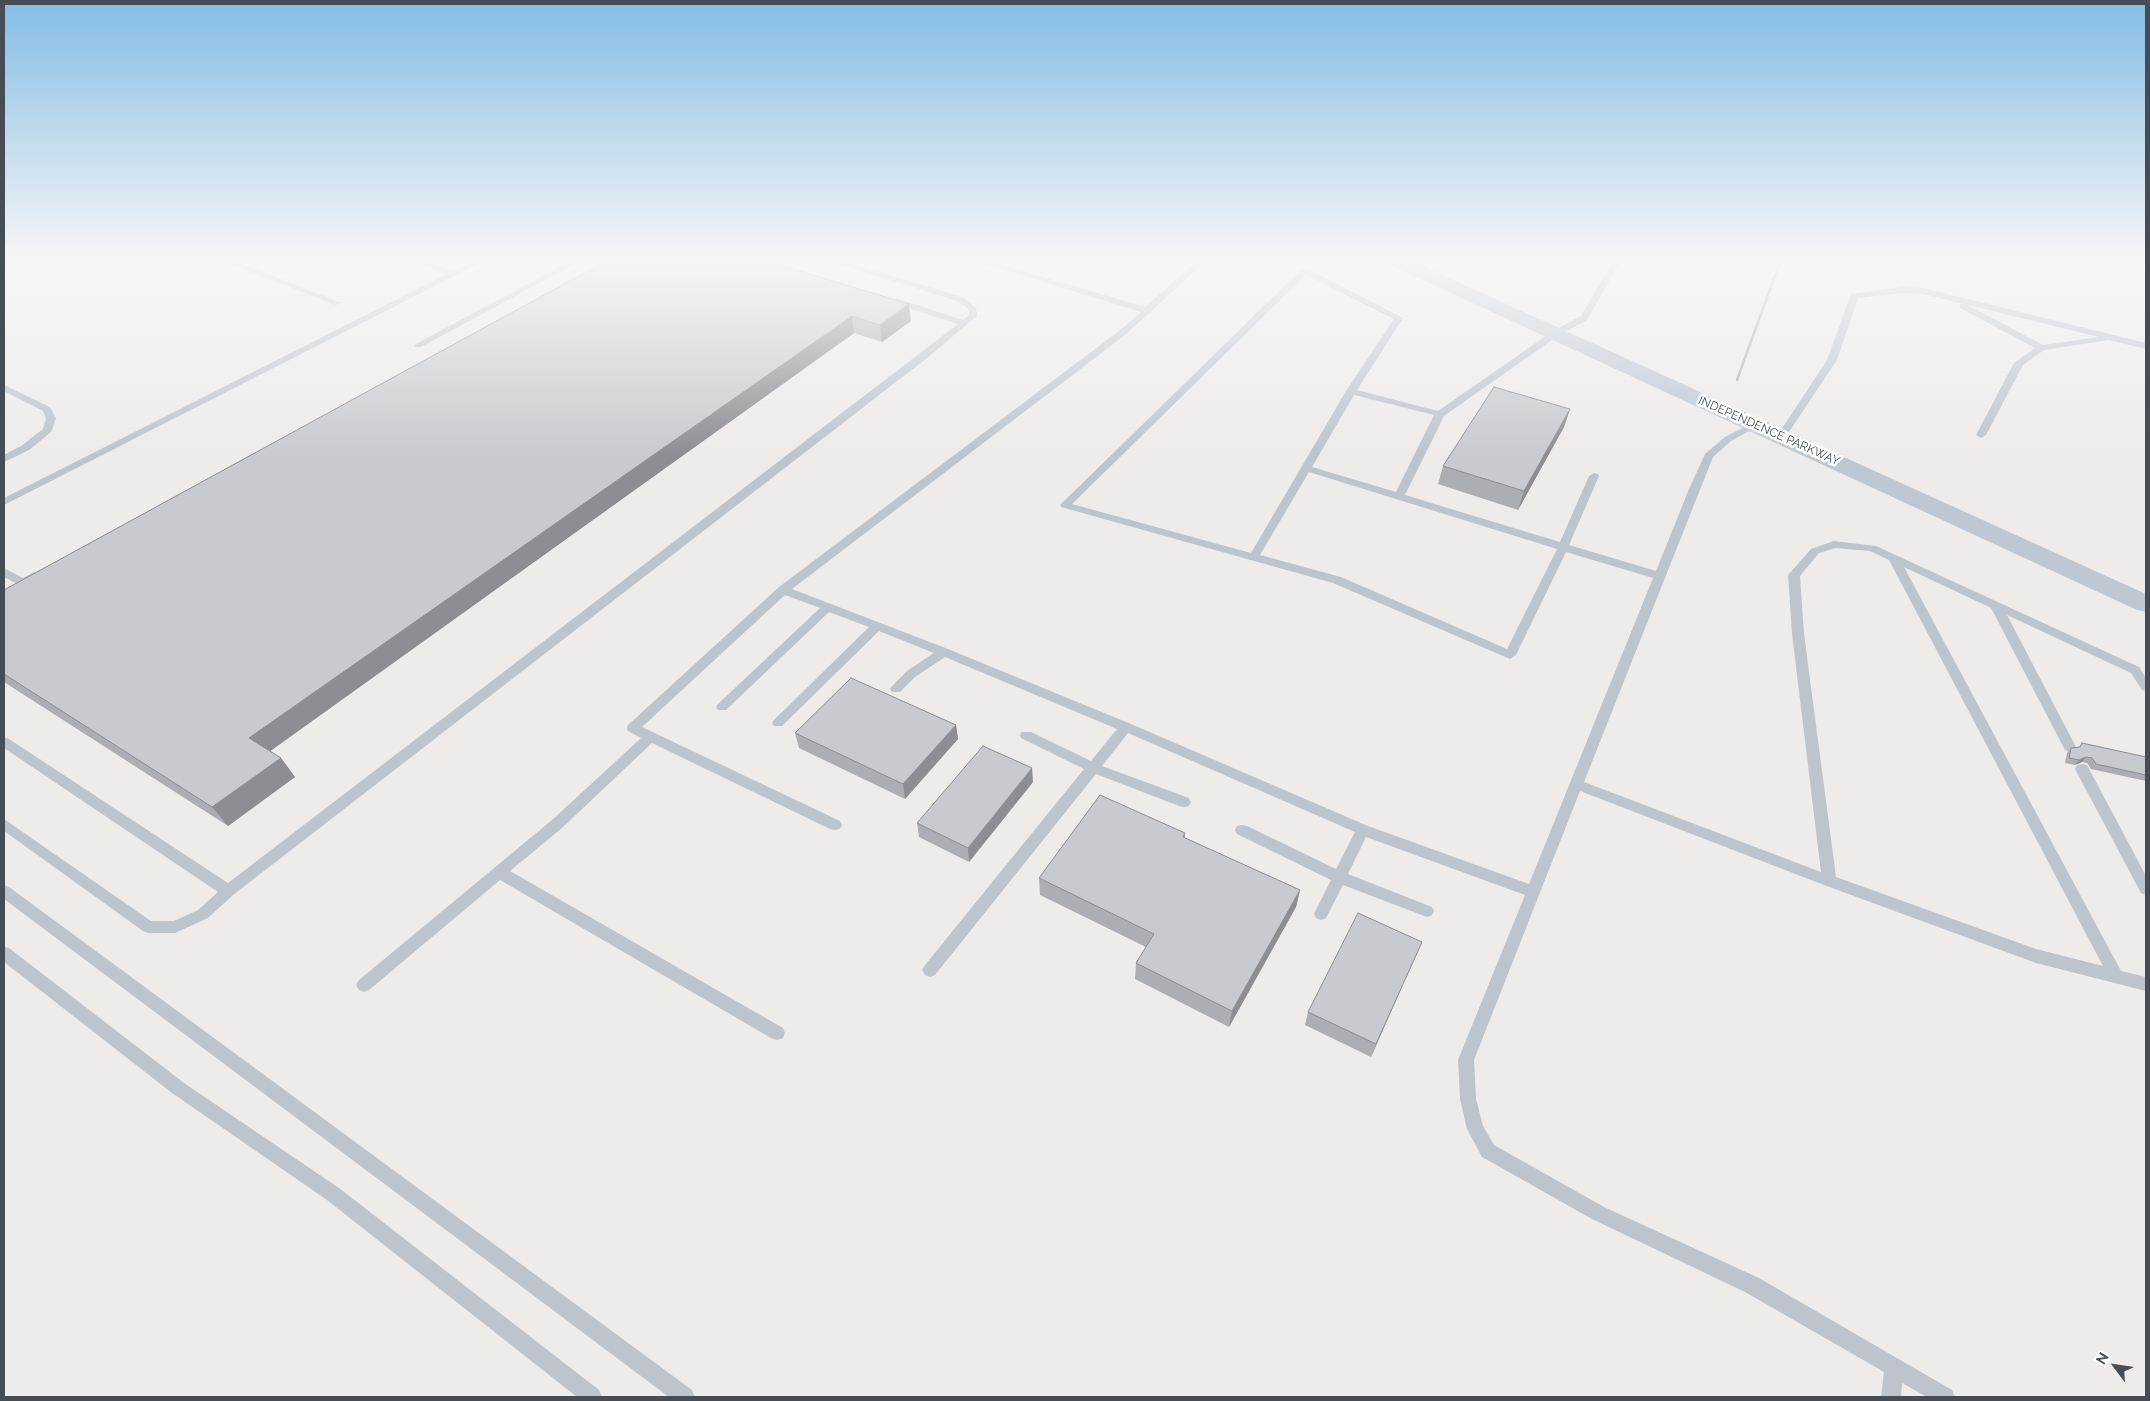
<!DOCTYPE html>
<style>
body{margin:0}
#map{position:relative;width:2150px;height:1401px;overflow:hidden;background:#eeebeb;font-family:Raleway,sans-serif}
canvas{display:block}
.frame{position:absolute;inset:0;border:5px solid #464d56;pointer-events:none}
.north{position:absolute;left:2090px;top:1341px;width:50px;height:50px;-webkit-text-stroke:4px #fff;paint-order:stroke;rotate:301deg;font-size:14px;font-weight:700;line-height:20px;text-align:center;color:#464d56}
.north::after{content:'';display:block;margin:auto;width:18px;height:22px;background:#464d56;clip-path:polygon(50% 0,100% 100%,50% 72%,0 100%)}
</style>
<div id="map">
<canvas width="2150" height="1401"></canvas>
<div class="frame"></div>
<div class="north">N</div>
</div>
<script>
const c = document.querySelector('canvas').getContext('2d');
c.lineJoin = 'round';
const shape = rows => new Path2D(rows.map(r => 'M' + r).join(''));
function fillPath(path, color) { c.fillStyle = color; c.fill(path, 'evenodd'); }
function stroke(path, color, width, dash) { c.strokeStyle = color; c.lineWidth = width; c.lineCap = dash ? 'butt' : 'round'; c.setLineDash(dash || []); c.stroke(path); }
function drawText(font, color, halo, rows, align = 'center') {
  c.font = font + ' Raleway,sans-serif'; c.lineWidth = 5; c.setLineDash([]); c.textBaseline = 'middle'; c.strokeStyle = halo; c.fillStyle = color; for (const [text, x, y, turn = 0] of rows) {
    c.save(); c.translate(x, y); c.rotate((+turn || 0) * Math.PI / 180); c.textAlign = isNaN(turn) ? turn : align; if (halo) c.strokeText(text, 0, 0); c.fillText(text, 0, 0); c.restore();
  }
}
fillPath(shape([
 [218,259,230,259,342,303,335,305,218,259],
 [407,259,419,259,454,271,477,259,488,259,4,505,4,498,447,274,407,259],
 [574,259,584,259,421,347,415,347,414,345,574,259],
 [822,259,835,259,963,297,976,308,977,316,927,358,233,895,208,918,175,933,148,933,143,931,4,831,4,819,151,921,174,921,198,910,218,892,4,748,4,737,9,739,228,883,958,324,892,303,892,299,898,299,963,320,969,315,969,310,966,307,957,301,822,259],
 [969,259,982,259,1145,307,1199,259,1208,259,1125,335,792,589,948,649,1131,724,1368,826,1529,884,1653,578,1566,552,1516,655,1510,659,1333,583,1061,507,1060,505,1302,269,1308,269,1403,318,1357,390,1438,411,1553,331,1581,316,1614,259,1622,259,1587,320,1559,335,1444,416,1405,495,1560,542,1589,476,1594,473,1598,474,1599,476,1569,545,1656,571,1689,489,1705,454,1725,437,1752,423,1758,423,1760,425,1731,441,1713,457,1584,782,1821,872,1792,634,1788,575,1811,549,1834,541,1876,546,2139,667,2146,678,2146,691,2142,690,2131,673,2007,615,2076,747,2075,750,2070,752,2065,750,1991,608,1904,567,2121,971,2146,977,2146,991,2036,963,1824,885,1580,791,1474,1060,1476,1099,1483,1126,1494,1145,1604,1207,1759,1278,1952,1390,1955,1397,1927,1397,1902,1383,1901,1397,1881,1397,1884,1372,1745,1292,1592,1219,1482,1157,1467,1129,1460,1099,1458,1060,1525,895,1366,837,1348,874,1432,907,1434,911,1432,915,1427,917,1343,885,1326,918,1321,920,1316,918,1314,914,1331,880,1237,834,1235,830,1237,826,1242,825,1247,826,1336,869,1355,832,1128,733,1102,766,1189,798,1191,802,1189,806,1184,807,1179,806,1096,774,935,975,930,977,925,975,922,970,925,965,1084,769,1021,738,1020,735,1021,732,1031,732,1091,761,1117,729,945,657,915,677,900,692,892,692,890,689,892,686,907,671,934,653,879,631,782,726,774,726,772,723,774,720,869,627,829,612,726,710,718,710,716,707,718,704,820,608,785,595,642,727,840,821,842,825,840,829,835,830,830,829,652,743,562,828,510,871,783,1028,785,1033,783,1038,777,1040,771,1038,500,880,369,990,364,992,359,990,356,985,359,980,552,820,641,738,628,731,627,728,628,725,779,587,1119,331,1141,312,969,259],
 [1306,275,1394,319,1346,391,1251,553,1072,504,1306,275],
 [1354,395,1434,415,1396,492,1312,467,1354,395],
 [1309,472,1557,549,1507,649,1341,577,1260,555,1309,472],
 [1835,548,1870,551,1889,560,2103,966,2036,949,1836,877,1804,634,1800,576,1819,553,1835,548],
 [1903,287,1923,288,2146,343,2146,349,2109,340,2044,350,2023,365,1986,435,1981,438,1976,435,2014,363,2035,348,1960,308,1960,304,1966,304,2043,345,2099,337,1923,294,1903,293,1858,298,1837,360,1785,438,1779,438,1777,436,1827,360,1851,294,1903,287],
 [4,385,50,407,56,418,51,432,29,450,4,462,4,455,21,446,43,429,46,418,43,411,4,391,4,385],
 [4,568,23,578,34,572,40,576,23,587,4,577,4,568],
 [2082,764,2087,765,2146,876,2146,895,2141,893,2075,769,2077,765,2082,764],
 [4,885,9,887,692,1390,695,1397,669,1397,4,899,4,885],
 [4,947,9,948,184,1083,339,1188,599,1390,602,1397,577,1397,327,1200,172,1093,4,962,4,947]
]), '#bec4cc');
fillPath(shape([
 [1383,259,1407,259,2146,594,2146,612,2137,610,1386,263,1383,259]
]), '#bfc7d3');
stroke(shape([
 [1737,380,1781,259]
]), '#aeb0b5', 2.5);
fillPath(shape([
 [610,259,911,321,882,342,854,333,270,751,281,758,295,777,228,826,4,682,4,590],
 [1570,409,1564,427,1518,510,1438,484,1443,466],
 [956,725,958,739,905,799,799,748,795,733],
 [2082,743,2146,757,2146,781,2091,769,2087,763,2082,762,2075,765,2065,763,2067,753,2071,748,2079,747],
 [1033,782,969,862,919,837,917,823],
 [1185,833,1185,838,1300,890,1296,907,1229,1027,1135,979,1136,963,1146,947,1040,895,1039,878],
 [1416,955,1371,1057,1305,1025,1308,1012]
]), '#adaeb3');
fillPath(shape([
 [909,304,911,321,882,342,880,325],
 [852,316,854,333,262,757,249,738],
 [1570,409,1564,427,1518,510,1524,491],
 [956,725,958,739,905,799,903,784],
 [2086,757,2082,762,2075,765,2079,760],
 [281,758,295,777,228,826,212,807],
 [1032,768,1033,782,969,862,968,848],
 [1300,890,1296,907,1229,1027,1232,1011],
 [1422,942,1416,955,1371,1057,1376,1044]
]), '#8d8d92');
const building = shape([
 [610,259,760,259,909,304,880,325,852,316,249,738,281,758,212,807,4,674,4,590,610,259],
 [1494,387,1570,409,1524,491,1443,466,1494,387],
 [851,678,956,725,903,784,795,733,851,678],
 [2082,743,2146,757,2146,775,2096,764,2092,758,2086,757,2079,760,2069,758,2071,748,2080,747,2082,743],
 [983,746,1032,768,968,848,917,823,983,746],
 [1100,795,1185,833,1183,837,1300,890,1232,1011,1136,963,1154,934,1039,878,1100,795],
 [1358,913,1422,942,1376,1044,1308,1012,1358,913]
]);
fillPath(building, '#c9cad0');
stroke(building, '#8d8d92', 1);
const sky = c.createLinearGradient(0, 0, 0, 455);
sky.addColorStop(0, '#84bce5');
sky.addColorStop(0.57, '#f7f6f6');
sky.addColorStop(1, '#f7f6f600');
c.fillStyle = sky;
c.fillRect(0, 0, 2150, 455);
drawText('12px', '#464d56', '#fff', [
 ["INDEPENDENCE PARKWAY",1769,431,24]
]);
</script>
